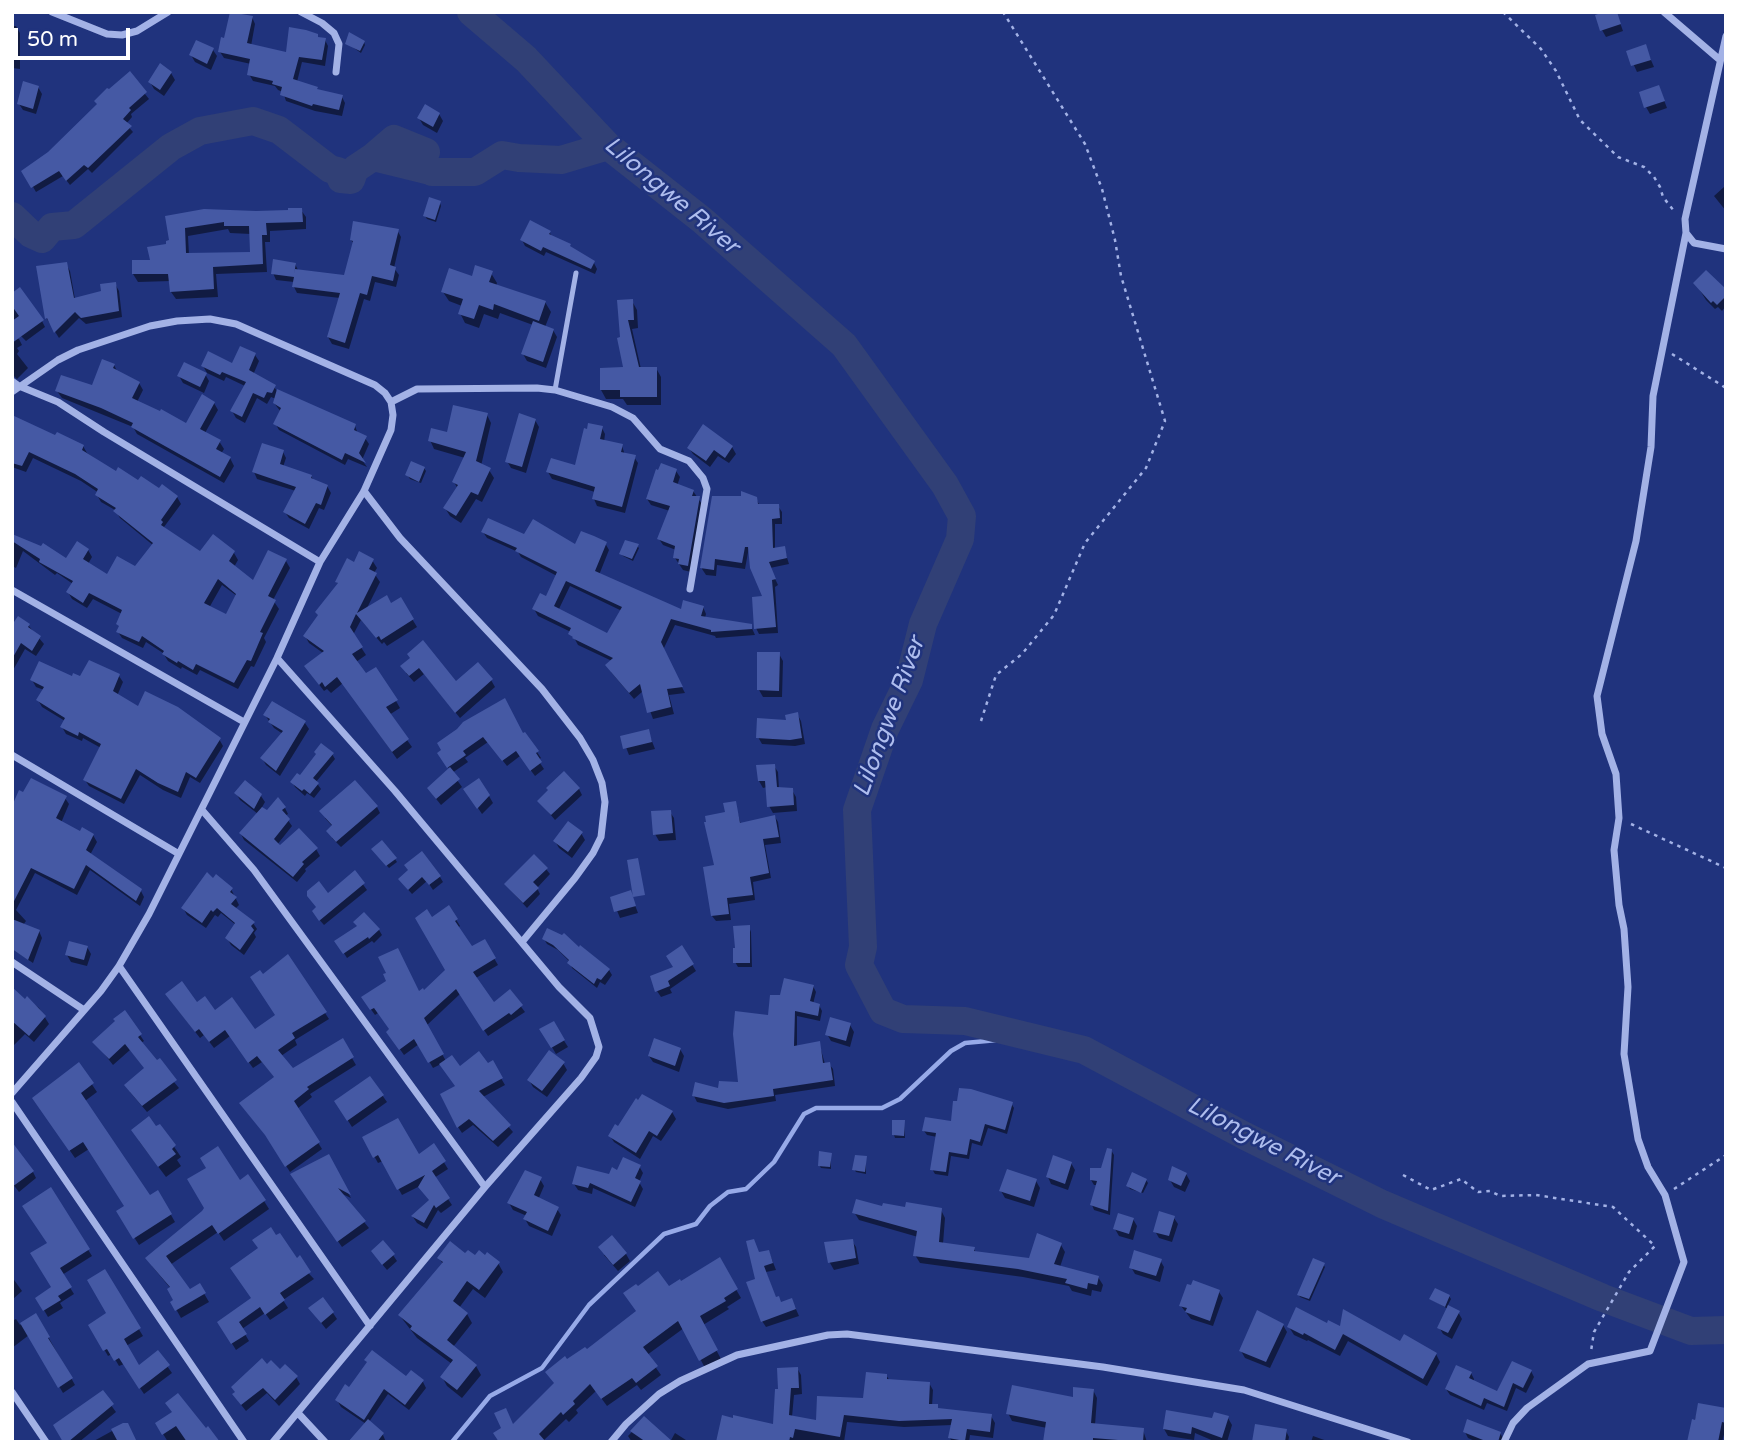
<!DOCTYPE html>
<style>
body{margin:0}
#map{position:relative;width:1738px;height:1454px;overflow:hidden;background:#20337d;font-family:"Varela Round",sans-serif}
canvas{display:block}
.frame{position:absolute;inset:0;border:14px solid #fff;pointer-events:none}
.scale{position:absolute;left:14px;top:28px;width:116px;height:32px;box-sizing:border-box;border:4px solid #fff;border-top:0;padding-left:9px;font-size:21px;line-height:24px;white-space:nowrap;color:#fff;-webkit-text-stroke:5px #20337d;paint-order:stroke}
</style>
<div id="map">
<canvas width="1738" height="1454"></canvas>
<div class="frame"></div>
<div class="scale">50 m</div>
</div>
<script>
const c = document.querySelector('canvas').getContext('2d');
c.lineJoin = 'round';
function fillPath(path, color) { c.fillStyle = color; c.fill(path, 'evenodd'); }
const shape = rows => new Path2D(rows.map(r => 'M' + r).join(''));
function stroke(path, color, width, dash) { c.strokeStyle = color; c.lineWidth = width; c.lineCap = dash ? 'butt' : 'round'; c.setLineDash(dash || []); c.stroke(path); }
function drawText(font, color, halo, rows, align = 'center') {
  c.font = font + ' "Varela Round",sans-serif'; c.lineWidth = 5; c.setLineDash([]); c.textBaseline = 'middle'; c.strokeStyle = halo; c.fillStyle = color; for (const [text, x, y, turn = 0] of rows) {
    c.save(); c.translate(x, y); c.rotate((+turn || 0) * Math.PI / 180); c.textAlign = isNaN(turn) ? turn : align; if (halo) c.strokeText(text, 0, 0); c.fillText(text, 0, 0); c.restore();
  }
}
fillPath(shape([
 [252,17,255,24,251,46,287,54,319,39,325,40,328,46,325,66,302,62,297,82,318,91,342,97,345,103,342,116,315,111,286,101,283,92,278,90,275,86,253,81,249,74,251,64,224,58,220,52],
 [1618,17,1623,31,1606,37,1602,30],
 [12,26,16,26,20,33,20,69,12,68],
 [364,42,365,45,361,53,347,43],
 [1645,46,1654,67,1637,72,1628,52],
 [213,50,217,56,211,70,195,62,191,55],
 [171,73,175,80,164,96,154,89,150,82],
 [129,74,149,99,131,114,132,117,126,124,133,132,92,173,88,169,70,185,63,176,36,192,24,171,49,154,98,105,109,91],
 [38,87,42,94,36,114,23,110,19,104],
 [1659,87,1667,108,1650,114,1646,107],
 [439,114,443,121,437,133,423,125,419,118],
 [1724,187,1726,189,1726,211,1714,196],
 [440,203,441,206,436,222,427,219,425,216],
 [301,210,306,217,306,229,270,231,270,242,265,242,267,272,216,274,218,297,176,299,171,292,171,281,138,282,133,274,152,262,171,242,167,217],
 [228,229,230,233,251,234,252,253,189,255,188,236],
 [397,230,401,237,394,268,399,275,396,287,375,282,370,301,364,299,349,349,332,344,328,337,340,298,297,293,294,287,294,282,276,280,273,273,295,264,299,272,345,277,354,244,351,240],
 [550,233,552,237,594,263,597,269,595,274,546,252,544,256,525,246,522,240],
 [66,264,70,271,75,299,103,292,115,284,119,291,122,317,86,324,79,318,59,338,47,319,38,267],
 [491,273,497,283,496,286,545,302,551,312,545,327,553,330,557,337,546,368,527,361,523,354,533,325,500,313,498,319,484,314,479,328,465,323,460,313,462,306,449,301,443,292],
 [1696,284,1726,291,1726,306,1722,311,1718,307,1715,309,1706,300],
 [12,295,42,321,45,327,26,341,12,327],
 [632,301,637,310,638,328,632,329,641,369,656,368,661,377,661,405,627,405,623,399,606,399,601,390,626,369,622,338],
 [12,337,19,339,22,345,17,348,19,351,17,354,28,368,17,379,12,374],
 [255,355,259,361,253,375,274,387,277,391,355,426,358,434,365,438,369,444,362,460,367,467,348,459,345,465,279,430,275,423,281,412,274,403,276,399,271,397,267,404,257,398,245,423,236,418,232,411,245,386,226,377,224,381,207,373,203,366,233,365],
 [114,365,118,373,139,383,143,390,137,402,187,426,214,403,218,410,205,433,219,441,224,449,221,454,230,458,234,466,224,483,137,434,133,427,62,398,57,391,93,388],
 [205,374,209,381,204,393,183,383,179,376],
 [487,415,491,423,481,466,489,470,494,478,482,502,476,499,461,523,450,516,445,508,458,489,454,482,465,458,434,449,430,440,448,435],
 [12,417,56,437,83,446,87,453,116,473,177,497,181,504,164,527,166,530,201,553,214,537,234,553,238,560,234,567,253,582,286,561,290,568,273,600,279,609,264,638,266,642,254,667,251,666,238,689,200,670,197,675,182,667,181,669,168,661,163,653,146,642,143,648,122,638,118,632,122,614,93,599,87,608,72,599,68,592,73,584,57,573,55,575,23,551,16,568,12,566,12,536,67,560,88,550,92,557,88,564,108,577,135,568,154,546,120,518,115,510,101,502,97,495,99,493,81,481,33,458,26,472,12,467],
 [222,585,237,596,227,616,209,608],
 [535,420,539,427,526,473,511,468,507,461],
 [602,428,605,434,604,442,622,446,625,455,634,457,638,463,625,513,597,506,594,499,595,492,552,479,548,472,576,467],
 [732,447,736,454,729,463,718,456,710,467,693,454,689,448],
 [283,452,286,458,283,467,311,476,314,481,327,486,331,493,324,510,319,508,309,529,289,518,285,512,296,491,257,479,254,472],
 [424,468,426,471,421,483,410,479,408,476],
 [676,471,680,477,677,486,693,491,702,504,691,572,683,570,675,558,676,550,663,545,659,539,670,511,651,505,647,499],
 [714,498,756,499,760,506,778,506,782,512,782,524,775,524,775,549,784,548,789,564,770,568,778,585,775,587,778,633,759,634,756,628,764,597,749,547,745,569,717,565,716,576,706,575,702,569],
 [483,532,525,536,576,547,605,543,609,550,599,575,682,611,703,607,706,614,705,618,751,626,755,635,716,638,715,636,675,625,663,650,685,693,669,695,674,714,653,719,643,691,634,699,611,672,612,661,578,645,571,632,538,616,534,609,547,598,557,576,521,557,518,552,487,538],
 [570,586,622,611,608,635,558,611],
 [637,546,639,548,633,561,623,556,621,553],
 [372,560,377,568,374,573,380,582,366,610,391,605,400,599,417,627,387,646,384,642,382,644,361,620,353,635,366,655,356,662,366,676,396,701,400,708,389,715,412,747,397,759,343,683,331,693,327,689,324,691,311,674,323,653,309,643,305,636,339,585,337,582,355,564],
 [28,625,44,644,36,656,25,649,12,672,12,628],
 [779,654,783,661,782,697,763,697,759,690],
 [412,659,455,683,491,680,495,687,460,718,424,674,414,682,406,673],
 [119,676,123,682,117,696,139,708,219,739,223,746,200,783,190,777,181,798,163,790,140,775,124,804,89,786,85,780,101,748,83,738,82,741,66,734,62,727,65,721,42,707,38,700,44,690,36,687,32,680],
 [797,714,801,721,805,744,795,746,762,744,758,737,788,722],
 [265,715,305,723,309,729,280,776,266,765,262,758,283,734,274,728],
 [458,731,523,735,537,752,541,758,538,760,544,769,535,776,520,756,507,766,488,742,465,758,468,762,452,773,462,787,441,805,433,795,450,770,439,754],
 [648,731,655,749,629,755,622,737],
 [332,754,335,759,316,782,321,789,314,798,307,793,305,796,295,787,292,782],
 [774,766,778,772,779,789,792,790,796,797,797,811,773,813,769,806,767,787,763,788,759,781],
 [579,789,582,795,555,820,539,801],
 [236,793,261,796,265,802,261,809,267,813,285,808,288,814,285,816,292,826,273,850,316,849,320,856,305,869,306,871,297,882,244,840,241,834,258,814,240,800],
 [470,796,489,796,493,803,482,814],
 [65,798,69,804,61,823,81,833,93,835,97,842,90,855,141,891,144,897,140,906,90,870,77,895,35,873,16,910,26,921,23,925,39,931,42,938,33,963,12,949,12,851],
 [735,803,741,825,775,817,778,822,781,843,765,845,771,878,753,882,755,900,729,904,731,920,716,921,712,916,717,866,727,814],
 [377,807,380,813,341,847,332,838,333,827,325,818],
 [670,812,674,818,676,840,659,841,655,834],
 [581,833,585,840,572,858,559,848,555,841],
 [375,852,395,859,397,862,389,868],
 [546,869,550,874,537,888,540,894,527,908,506,885],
 [409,871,440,877,443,882,433,890,427,881,412,894,404,885],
 [354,872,367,890,324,925,317,917,328,895],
 [231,889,239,905,235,909,253,923,257,929,254,933,256,937,244,955,231,945,227,938,236,925,221,913,218,917,215,915,206,928,187,915,183,908],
 [630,892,638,913,620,918,612,898],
 [449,908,460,926,458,928,472,949,484,941,498,965,476,978,494,1005,510,992,525,1012,488,1036,460,994,426,1026,446,1061,459,1069,492,1063,505,1085,483,1097,513,1132,498,1147,473,1125,462,1133,458,1127,457,1087,441,1064,433,1068,419,1044,404,1055,392,1038,391,1030,378,1013,375,1015,367,1004,424,992,447,971,431,919],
 [749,927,751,932,752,967,738,967,735,962],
 [379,930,382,935,374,943,372,941,347,958,337,942],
 [544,939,579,950,609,970,612,975,605,985,600,982,597,988,572,968,570,962,558,950,547,944],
 [87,947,91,954,87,966,71,962,67,955],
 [682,948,696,971,670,989,672,993,661,997,657,991,675,968],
 [813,986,816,992,813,1004,819,1005,822,1011,820,1021,797,1016,797,1047,819,1043,825,1064,829,1064,833,1069,835,1086,775,1095,776,1101,728,1109,697,1102,694,1096,740,1084,770,1017,782,997],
 [12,990,26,1001,27,999,39,1008,49,1024,34,1042,25,1034,12,1047],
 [171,1001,197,1005,255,1032,325,1013,329,1019,295,1040,297,1045,281,1056,292,1071,342,1041,356,1065,310,1094,312,1097,297,1109,322,1149,290,1172,271,1142,276,1079,262,1062,253,1068,230,1036,214,1048,204,1035,200,1038],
 [553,1023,568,1047,556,1054,542,1030],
 [850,1025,854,1032,850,1047,831,1041,827,1034],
 [140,1035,144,1041,141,1043,179,1088,147,1112,130,1092,146,1069,130,1050,113,1065,95,1042],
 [680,1049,684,1056,679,1072,653,1062,649,1056],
 [563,1063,567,1070,547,1097,533,1087,529,1080],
 [79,1065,97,1092,85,1101,149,1197,158,1192,175,1222,139,1245,118,1212,126,1207,89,1149,75,1158,39,1106],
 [370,1078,387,1102,352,1127,340,1108],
 [658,1103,672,1112,676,1119,661,1141,653,1136,640,1159,614,1142,610,1136],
 [1011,1103,1014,1108,1007,1134,988,1128,982,1146,972,1143,969,1159,951,1156,948,1176,935,1174,932,1169,937,1137,927,1135,924,1131],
 [904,1122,905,1138,895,1138,894,1135],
 [160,1126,181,1157,177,1160,181,1166,166,1177,139,1141],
 [364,1138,419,1156,434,1146,448,1169,434,1178,452,1205,441,1213,438,1210,427,1229,417,1223,413,1217,431,1201,420,1186,402,1195,383,1161,378,1163],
 [1111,1150,1114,1155,1110,1215,1094,1210,1092,1205,1098,1185,1094,1185,1091,1180,1102,1170],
 [831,1154,831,1169,821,1168,819,1165],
 [328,1157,351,1198,340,1193,369,1228,342,1247,296,1181],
 [866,1158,866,1174,856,1172,854,1169],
 [1071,1163,1075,1170,1068,1190,1051,1184,1048,1177],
 [639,1166,643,1173,639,1182,643,1189,635,1207,593,1188,592,1194,578,1190,574,1184,610,1176],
 [33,1172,36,1178,19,1192,12,1183],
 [1186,1174,1190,1181,1185,1192,1174,1187,1170,1180],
 [540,1179,544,1186,538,1200,557,1209,561,1215,552,1236,529,1226,525,1219,527,1216,513,1210,509,1203],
 [1146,1180,1148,1183,1143,1193,1130,1189,1128,1186],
 [1036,1181,1040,1188,1034,1207,1005,1198,1001,1191],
 [239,1183,264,1201,269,1209,224,1241,218,1232,170,1265,190,1292,199,1285,209,1302,181,1318,172,1302,175,1300,171,1289,152,1266],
 [50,1189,92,1256,62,1275,74,1294,60,1303,63,1308,48,1317,37,1298,54,1288,49,1244],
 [884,1209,941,1210,945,1218,943,1244,974,1249,976,1253,1030,1260,1061,1245,1065,1252,1060,1267,1098,1277,1103,1285,1101,1292,1092,1290,1091,1296,1072,1291,1069,1286,1023,1277,920,1263,915,1255,918,1237,859,1220,854,1212],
 [1174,1218,1178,1224,1172,1242,1159,1238,1155,1231],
 [1133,1219,1137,1226,1133,1240,1119,1236,1115,1229],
 [852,1241,856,1247,859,1264,834,1270,830,1263,826,1244],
 [260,1249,296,1260,314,1279,283,1300,288,1308,270,1320,265,1313,242,1329,249,1341,236,1350,223,1329,253,1299],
 [769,1252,776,1270,766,1272,776,1299,782,1304,795,1307,799,1316,766,1327,762,1321,758,1280,759,1254],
 [626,1254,630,1261,618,1271,604,1255],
 [393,1255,397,1261,387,1270,377,1258],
 [466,1255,498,1263,503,1272,485,1298,473,1289,459,1308,467,1314,472,1323,453,1347,476,1366,481,1375,462,1398,447,1386,442,1377,452,1364,417,1338,400,1316,443,1264,439,1258],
 [719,1260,741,1298,727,1307,729,1309,703,1325,721,1359,705,1368,684,1328,647,1355,661,1375,641,1390,637,1385,607,1406,596,1391,576,1410,578,1413,569,1422,566,1419,543,1441,513,1426,555,1384,567,1362,586,1352,668,1288,681,1283],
 [1160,1260,1164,1267,1160,1282,1135,1274,1131,1267],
 [1323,1264,1325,1267,1310,1301,1300,1297,1299,1295],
 [104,1272,143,1336,126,1346,139,1367,158,1353,172,1373,144,1394,124,1364,119,1366,112,1354,108,1356,90,1325,109,1314],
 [12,1277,22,1291,12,1300],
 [1219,1292,1223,1298,1213,1326,1191,1319,1181,1306],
 [1449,1296,1451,1299,1447,1307,1458,1312,1462,1319,1452,1339,1443,1334,1439,1327,1448,1309,1431,1299],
 [333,1313,337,1319,326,1329,315,1315],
 [36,1315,75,1385,63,1393,29,1335,12,1348,12,1321,16,1319,20,1325],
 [1283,1325,1287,1332,1270,1368,1245,1358,1241,1351],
 [1328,1326,1436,1354,1440,1362,1427,1386,1348,1341,1340,1356,1308,1340,1307,1341,1294,1335,1289,1327],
 [1513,1363,1531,1371,1534,1377,1526,1393,1516,1388,1507,1411,1487,1403,1484,1410,1450,1395,1446,1389,1471,1373,1474,1379,1473,1382,1498,1393],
 [797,1368,801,1375,802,1394,794,1395,792,1417,818,1422,865,1400,886,1375,890,1381,929,1383,933,1390,932,1406,937,1406,939,1410,991,1416,995,1423,993,1438,970,1435,969,1442,952,1442,950,1438,952,1425,904,1427,847,1422,844,1442,718,1442,774,1426],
 [280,1372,296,1377,300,1384,279,1406,267,1393,246,1411,238,1401],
 [407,1378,423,1382,426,1388,409,1410,388,1394,369,1422,383,1435,386,1442,350,1442,366,1424,341,1407,337,1400,350,1389],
 [1093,1390,1097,1398,1095,1425,1143,1430,1147,1442,1045,1442,1047,1428,1012,1421,1008,1413,1074,1399],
 [102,1393,116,1412,79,1442,65,1442],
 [1699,1405,1726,1410,1726,1427,1722,1442,1689,1442],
 [174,1413,218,1442,168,1442,157,1424],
 [1228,1418,1232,1425,1227,1442,1216,1442,1195,1433,1194,1440,1168,1436,1164,1429],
 [644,1419,670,1442,632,1442,628,1436],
 [123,1425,136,1442,92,1442],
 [1286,1431,1289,1437,1288,1442,1254,1442],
 [1465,1432,1500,1433,1504,1440,1477,1442,1468,1438],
 [675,1433,689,1442,670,1442],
 [1313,1436,1330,1442,1311,1442]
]), '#0007');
stroke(shape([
 [452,1442,490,1396,542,1368,589,1305,664,1234,696,1224,710,1206,728,1192,746,1189,774,1162,804,1114,816,1108,882,1108,900,1099,951,1051,965,1043,1030,1037]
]), '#97aae8', 4.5);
stroke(shape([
 [471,12,526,59,608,146,702,220,844,345,945,485,962,516,960,539,923,624,909,680,885,729,857,810,863,947,859,965,883,1011,903,1019,965,1021,1084,1050,1245,1136,1382,1204,1603,1298,1691,1331,1726,1330],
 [373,157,434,172],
 [432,172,475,172,502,155,519,158,561,160,608,146],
 [12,216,31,234,42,239,52,227,74,225,171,147,200,131,253,121,279,130,330,169,338,171,341,179,351,180,355,169,373,157,394,139,426,152]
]), '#314076', 28);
fillPath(shape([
 [230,12,253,16,247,43,286,52,289,27,306,30,318,34,318,37,326,38,322,60,299,57,293,79,318,87,317,89,343,95,339,110,313,104,312,106,280,95,282,87,272,84,273,81,247,75,250,59,218,52,221,37,224,38],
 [1604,12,1617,12,1621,24,1600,31,1595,15],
 [349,32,365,41,360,51,345,44],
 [196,40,214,48,207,64,189,55],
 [1646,44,1651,60,1631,66,1626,51],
 [160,63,172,72,160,90,148,82],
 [130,71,147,92,129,108,131,110,123,119,132,126,88,168,84,165,66,181,59,171,31,188,21,171,48,152,97,104,94,101,107,88,109,89],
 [23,81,39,86,33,109,17,104],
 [1659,85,1665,101,1644,108,1639,92],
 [425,104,440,113,433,127,417,118],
 [429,197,441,201,435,220,423,216],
 [288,208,302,208,303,222,266,223,267,235,262,235,263,264,213,267,214,289,170,292,168,274,132,274,132,260,150,260,147,247,166,244,166,241,169,240,165,216,204,209,256,211,288,210],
 [224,222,224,226,249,226,250,252,186,253,185,228],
 [530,220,551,231,549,234,571,244,570,246,595,261,591,269,543,247,541,251,520,240],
 [353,221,399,229,390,265,396,267,393,281,372,276,367,295,360,293,345,343,327,337,340,293,292,287,294,277,271,274,273,259,296,263,294,274,295,269,344,275,353,241,350,240],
 [67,262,74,298,101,291,100,284,116,282,119,311,81,318,75,312,54,333,47,318,45,319,36,266],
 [475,265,493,271,489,282,546,301,539,321,494,304,493,310,479,305,474,319,458,314,463,299,441,292,449,268,472,276],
 [1706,270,1726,289,1726,296,1717,305,1713,301,1711,303,1693,283],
 [20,287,44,320,12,343,12,321,19,316,12,306,12,293],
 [633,299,634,320,628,320,639,367,657,367,657,397,620,397,620,390,600,390,600,368,623,367,617,338,620,337,617,300],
 [533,321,554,329,543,362,521,354],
 [240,346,256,353,249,370,276,385,272,393,267,392,264,398,253,393,242,417,230,411,246,382,222,372,220,375,201,366,208,351,232,363],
 [102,359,115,364,113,368,140,382,132,398,160,411,161,409,186,423,202,394,215,402,200,429,221,440,216,449,231,457,220,477,131,427,133,423,101,408,55,391,61,375,92,385],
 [184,362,207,373,200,387,177,376],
 [277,389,356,424,354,430,367,436,359,453,366,463,345,453,342,460,273,424,281,408,273,403],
 [453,405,488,413,476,461,491,468,478,495,471,492,456,516,443,508,458,485,452,482,466,452,428,441,431,428,447,432],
 [519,413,536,419,522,467,505,462],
 [12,415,55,435,57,432,84,445,82,450,116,471,118,467,138,480,141,476,159,488,162,484,178,496,161,520,163,522,161,525,200,551,213,534,235,551,229,561,253,580,268,550,287,559,268,596,276,600,260,632,263,633,251,661,247,660,234,683,196,664,193,670,178,661,177,663,162,654,164,651,142,636,139,642,116,632,119,626,116,624,122,610,89,593,83,603,66,592,73,581,39,562,40,559,12,541,12,534,41,546,43,543,66,558,77,541,89,549,83,559,107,574,117,556,135,566,153,543,113,511,116,508,95,495,98,489,75,474,29,452,22,466,12,463],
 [218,579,236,594,226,614,204,603],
 [588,423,603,426,600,439,623,444,621,452,636,455,622,507,592,499,595,487,546,472,551,458,575,465,584,428,587,429],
 [703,424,733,446,725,458,714,450,706,461,687,448],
 [262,443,284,450,280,464,312,475,311,478,328,485,321,505,316,503,305,524,283,512,296,487,252,472],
 [411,461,425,467,419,482,405,475],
 [661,463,677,469,673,482,694,490,692,496,700,496,688,566,678,564,679,559,673,558,675,546,657,539,670,506,646,499,656,469,658,470],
 [741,491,757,497,758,504,779,504,780,518,772,519,773,548,785,546,787,558,769,562,776,579,772,580,776,627,754,629,752,597,762,596,750,568,748,547,745,547,742,563,715,559,714,570,700,568,712,496,741,496],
 [488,518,524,534,533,519,575,544,581,531,594,536,607,542,595,571,681,609,683,600,704,606,701,616,752,624,752,629,711,632,711,630,671,619,661,642,683,687,667,689,671,707,647,713,640,684,629,693,605,665,613,658,572,638,573,637,568,634,571,628,532,609,540,593,546,596,557,572,515,551,517,548,481,532],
 [566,581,622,607,607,633,554,606],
 [625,540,639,544,632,559,619,554],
 [359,551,374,559,369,569,377,573,357,613,387,595,391,603,401,597,414,619,381,640,379,636,376,638,356,614,350,627,363,647,352,654,366,673,376,667,398,700,386,707,409,739,392,752,337,677,325,687,322,682,319,685,304,666,324,651,303,636,318,615,315,612,338,583,335,582,347,558,354,562],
 [18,616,30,624,28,627,41,636,32,651,21,643,12,659,12,625],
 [423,640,456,681,478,662,493,679,455,713,419,668,409,676,400,666,410,658,407,654],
 [757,652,780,652,779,691,757,690],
 [89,660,120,674,113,691,138,706,145,691,178,707,221,738,196,778,186,772,178,792,158,783,136,769,121,799,83,780,101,744,79,732,78,736,60,727,65,718,36,700,44,687,30,680,39,661,72,676,73,673,80,676],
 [505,698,523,733,525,732,539,751,536,753,542,762,530,771,516,751,502,761,483,737,463,751,466,755,447,768,437,753,441,750,437,743,457,729,463,722],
 [272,701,306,721,276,771,260,758,283,731,268,722,270,719,263,715],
 [798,712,802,738,790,740,756,738,757,718,786,720,785,715],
 [649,729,652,742,623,749,620,736],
 [321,743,334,753,313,778,319,783,310,794,304,789,302,791,290,782,297,773,300,775,316,754,314,752],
 [775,764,777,787,793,788,794,805,767,807,765,781,758,781,756,765],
 [450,767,460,779,436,799,427,788],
 [564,771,580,788,551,815,537,801,548,790,546,788],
 [31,778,67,796,56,818,80,831,82,827,94,834,86,850,142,889,136,901,86,865,74,889,31,868,12,905,12,806,19,790,23,792],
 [479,778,490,795,477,809,463,789],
 [245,780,262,794,254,809,234,793],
 [355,780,378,806,336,842,326,831,332,825,319,811],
 [278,797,286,807,282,810,290,819,274,839,280,845,299,828,318,848,302,862,304,864,293,877,239,833,262,807,267,810],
 [736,801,740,823,775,815,779,837,763,839,769,873,750,877,753,895,727,898,729,914,711,916,703,867,714,865,704,822,706,822,705,816,725,812,723,803],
 [671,810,673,833,653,835,651,811],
 [568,821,583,832,568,852,553,841],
 [382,840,397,858,386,866,371,849],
 [422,851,441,876,429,885,422,877,408,890,398,879,408,870,404,865],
 [534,854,548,868,533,882,539,888,523,903,504,884],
 [638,858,645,895,633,897,627,860],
 [355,870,365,883,319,921,312,911,316,907,307,896,307,891,319,881,328,893],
 [207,872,213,878,216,874,233,888,230,892,237,897,231,904,255,922,251,926,254,930,240,950,225,938,235,923,217,908,213,912,211,910,202,923,181,908],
 [631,890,636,906,614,912,610,897],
 [449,905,458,919,455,921,472,946,485,939,496,958,473,972,494,1002,510,989,523,1005,511,1015,509,1013,483,1031,456,989,424,1018,444,1054,428,1063,414,1039,399,1050,386,1032,389,1029,374,1008,370,1010,361,997,386,981,383,974,386,973,378,957,398,948,419,991,423,988,424,990,445,970,415,918,427,909,432,917],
 [364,912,380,929,369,939,368,937,343,954,334,941,357,926,353,922],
 [12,919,40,930,28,960,12,949],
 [750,925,750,963,733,963,733,948,735,948,733,926],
 [547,928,562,935,564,933,579,947,580,945,610,969,601,980,597,978,594,984,567,963,569,960,553,945,542,939],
 [69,941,88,946,84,960,65,955],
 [682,945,694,964,668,981,670,986,655,992,650,976,673,967,666,956],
 [288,954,327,1012,292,1033,295,1038,278,1050,293,1068,343,1038,354,1057,307,1087,309,1089,294,1101,320,1142,285,1167,265,1135,239,1103,274,1077,257,1056,248,1063,225,1030,209,1042,199,1029,195,1032,165,994,182,981,197,1002,205,996,215,1010,232,997,255,1029,275,1015,250,977,260,970,263,974],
 [784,978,814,985,810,1001,820,1004,818,1016,795,1011,794,1046,820,1041,823,1063,830,1062,833,1080,773,1089,774,1096,724,1103,692,1096,695,1082,718,1088,719,1081,738,1082,733,1034,735,1011,768,1015,770,995,780,995],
 [12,987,25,999,27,996,46,1016,29,1036,12,1021],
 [125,1010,142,1034,138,1037,157,1060,160,1058,177,1080,142,1106,124,1085,144,1068,125,1044,109,1059,92,1042,115,1021,113,1019],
 [830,1017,851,1023,846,1041,825,1035],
 [554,1021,565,1040,551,1048,539,1029],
 [654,1038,681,1048,675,1066,648,1056],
 [549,1050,565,1062,542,1091,527,1080],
 [479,1051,488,1063,493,1060,503,1078,479,1091,511,1125,493,1141,469,1119,457,1128,440,1094,455,1086,439,1064,452,1055,460,1066],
 [79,1062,94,1083,81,1093,150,1195,158,1190,172,1214,133,1239,116,1211,124,1206,83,1142,69,1151,32,1098],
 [370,1076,384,1095,347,1121,334,1101],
 [959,1088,971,1089,1013,1102,1005,1130,985,1124,980,1142,970,1139,967,1155,949,1152,946,1172,930,1170,936,1133,922,1131,925,1117,951,1121,953,1101,957,1101],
 [642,1094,673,1111,657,1136,649,1131,636,1153,608,1136,615,1124,618,1126,636,1098,638,1100],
 [149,1116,156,1126,160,1124,176,1145,172,1149,176,1154,158,1167,131,1130],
 [398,1118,419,1154,434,1143,446,1161,432,1171,450,1198,436,1208,434,1205,424,1223,411,1216,429,1200,418,1187,425,1175,397,1190,378,1155,373,1158,362,1137],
 [892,1120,905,1120,904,1136,892,1135],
 [12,1142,34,1171,12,1187],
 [218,1146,240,1180,248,1174,266,1200,218,1234,212,1225,166,1256,190,1289,200,1283,206,1293,175,1311,170,1302,173,1300,167,1289,170,1287,145,1258,202,1211,204,1208,187,1179,206,1168,200,1158],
 [1107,1148,1112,1149,1108,1211,1090,1205,1097,1181,1090,1180,1090,1168,1101,1168],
 [819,1151,832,1153,830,1167,818,1166],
 [329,1154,351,1195,338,1188,366,1221,337,1242,290,1174],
 [855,1155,867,1156,865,1172,852,1170],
 [1053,1155,1072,1162,1065,1184,1046,1177],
 [623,1157,641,1165,635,1178,641,1181,631,1202,590,1183,588,1188,572,1184,577,1166,609,1174,612,1167,617,1170],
 [1172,1166,1187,1173,1181,1186,1168,1180],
 [1007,1169,1037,1179,1030,1201,999,1191],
 [525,1170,542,1177,534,1195,559,1207,548,1231,523,1219,527,1212,507,1203],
 [1132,1172,1147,1179,1141,1193,1126,1186],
 [51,1187,90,1249,60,1268,72,1287,58,1296,61,1300,43,1311,35,1298,51,1287,30,1253,47,1243,22,1206],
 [856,1199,882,1206,883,1203,905,1207,906,1202,942,1208,939,1242,975,1247,974,1251,1029,1258,1037,1233,1062,1243,1054,1264,1099,1276,1097,1285,1088,1283,1087,1289,1065,1283,1067,1279,1018,1269,913,1256,917,1231,852,1213],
 [1159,1211,1175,1216,1169,1236,1153,1232],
 [1118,1213,1134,1218,1129,1234,1113,1229],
 [271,1227,276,1235,280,1233,297,1258,300,1255,311,1272,280,1293,285,1300,265,1315,260,1307,239,1322,247,1334,231,1344,217,1322,251,1298,230,1268,258,1248,252,1240],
 [612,1235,627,1253,613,1265,598,1247],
 [754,1239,759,1252,769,1250,773,1263,764,1266,776,1297,779,1296,781,1302,792,1298,796,1309,761,1322,746,1282,755,1279,746,1241],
 [853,1239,856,1258,828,1263,824,1242],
 [383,1240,395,1254,382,1265,371,1251],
 [450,1241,465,1253,468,1250,475,1255,479,1250,485,1255,487,1252,500,1262,479,1290,467,1281,453,1301,468,1313,447,1340,477,1365,457,1390,440,1377,453,1360,410,1329,412,1326,398,1315,443,1262,437,1258],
 [1134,1250,1162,1259,1156,1276,1129,1268],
 [720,1257,738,1289,724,1298,726,1301,700,1316,718,1350,699,1361,678,1321,643,1347,658,1366,636,1383,632,1378,601,1399,590,1384,573,1401,575,1404,563,1415,561,1412,539,1434,546,1442,499,1442,493,1433,501,1428,494,1413,506,1408,513,1424,554,1383,545,1372,565,1356,567,1359,585,1347,587,1349,636,1311,623,1293,636,1284,638,1286,658,1271,669,1286,680,1279,681,1281],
 [1313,1258,1325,1263,1309,1299,1297,1295],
 [105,1269,141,1328,124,1339,139,1365,158,1350,170,1365,139,1389,119,1358,114,1361,107,1349,103,1351,88,1325,106,1313,87,1280],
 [1193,1280,1220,1290,1210,1321,1185,1312,1187,1308,1179,1306,1187,1284,1191,1285],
 [1435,1288,1450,1295,1445,1307,1429,1299],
 [323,1297,334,1312,321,1323,308,1308],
 [1448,1305,1460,1311,1448,1333,1437,1328],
 [1296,1307,1327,1323,1328,1320,1340,1326,1343,1309,1400,1341,1404,1334,1437,1353,1423,1379,1343,1334,1335,1350,1304,1333,1303,1335,1287,1327],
 [1257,1310,1284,1324,1266,1362,1239,1351],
 [36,1313,50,1337,48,1338,73,1378,58,1388,20,1323],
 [372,1350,406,1376,411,1370,424,1380,405,1405,384,1389,364,1420,335,1400,345,1384,349,1387,367,1362,364,1360],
 [262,1358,267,1364,271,1360,280,1369,285,1364,298,1376,275,1400,263,1388,241,1405,232,1394,235,1392,231,1387],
 [1512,1361,1532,1370,1523,1388,1513,1383,1504,1407,1484,1398,1481,1406,1445,1389,1456,1365,1472,1372,1469,1378,1497,1391],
 [798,1367,799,1388,791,1388,789,1415,816,1420,817,1396,863,1398,866,1372,887,1374,887,1379,930,1382,929,1404,938,1404,938,1408,992,1414,990,1432,967,1429,965,1441,948,1438,952,1419,899,1421,844,1415,840,1437,795,1429,793,1438,790,1437,789,1442,716,1442,722,1415,733,1418,733,1415,773,1424,775,1389,778,1389,777,1368],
 [1012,1385,1073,1397,1073,1387,1094,1389,1091,1423,1144,1428,1143,1442,1093,1438,1093,1442,1043,1442,1046,1422,1006,1414],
 [103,1390,114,1404,68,1442,63,1442,53,1425],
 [178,1393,206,1428,208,1426,220,1442,187,1442,176,1426,162,1435,155,1423,172,1412,165,1403],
 [1698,1403,1726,1408,1726,1423,1722,1422,1718,1442,1687,1442,1692,1419,1695,1420],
 [1166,1410,1212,1418,1214,1412,1229,1416,1222,1438,1192,1427,1191,1434,1163,1429],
 [644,1416,673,1442,646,1442,630,1431],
 [368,1419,384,1433,377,1442,348,1442],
 [1467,1419,1501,1432,1498,1442,1488,1442,1463,1432],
 [123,1423,128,1423,137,1442,118,1442,111,1429],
 [1255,1424,1287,1429,1285,1442,1252,1442]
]), '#4559a4');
stroke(shape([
 [1503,12,1541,49,1556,71,1580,120,1618,157,1644,167,1654,177,1660,187,1663,197,1674,211],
 [1672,354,1726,388],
 [981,721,996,675,1022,654,1054,615,1085,543,1146,468,1165,421,1121,276,1115,240,1102,189,1085,144,1003,12],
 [1631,824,1726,868],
 [1403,1175,1431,1190,1461,1179,1478,1192,1490,1191,1500,1196,1536,1195,1613,1207,1655,1246,1629,1272,1594,1332,1591,1351],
 [1674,1189,1726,1155]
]), '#a3b2e6', 2.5, [3.5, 5]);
stroke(shape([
 [555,390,576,273]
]), '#a3b2e6', 5);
stroke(shape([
 [52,12,107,34,122,35,137,31,168,12],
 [301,12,322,23,334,33,339,44,336,72],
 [1664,12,1720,60],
 [1726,36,1685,219,1686,233,1694,243,1726,249],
 [12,381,19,386,58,402,104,432,320,562],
 [12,392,58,360,78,350,150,326,177,321,210,319,236,324,375,385,385,393,391,402,393,415,391,430,364,491,320,562,277,658,149,914,119,966,101,991,12,1093],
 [391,402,417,389,537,388,555,390,612,407,633,418,660,449,689,461,703,478,707,489,690,589],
 [364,491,400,538,542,689,580,738,593,760,602,783,605,802,601,837,593,853,575,878,522,942],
 [12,590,244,722],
 [12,755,179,854],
 [202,810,254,870,485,1187],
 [12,962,84,1010],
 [119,966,370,1326],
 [12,1102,244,1442],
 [12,1392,46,1442],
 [298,1413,325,1442],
 [273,1442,485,1187,581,1078,596,1057,599,1047,590,1018,559,987,395,791,277,658],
 [611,1442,626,1424,659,1394,680,1381,737,1355,828,1335,847,1334,1103,1367,1244,1390,1408,1442],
 [1504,1442,1513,1423,1527,1408,1588,1364,1650,1351,1684,1262,1665,1195,1648,1167,1638,1139,1624,1054,1628,987,1624,929,1619,905,1614,850,1619,818,1616,774,1602,734,1597,696,1636,541,1651,447,1653,396,1686,233]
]), '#a3b2e6', 7);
drawText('italic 24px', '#aebdee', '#20337d', [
 ["Lilongwe River",671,196,40],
 ["Lilongwe River",890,717,-70],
 ["Lilongwe River",1263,1142,27]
]);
</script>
